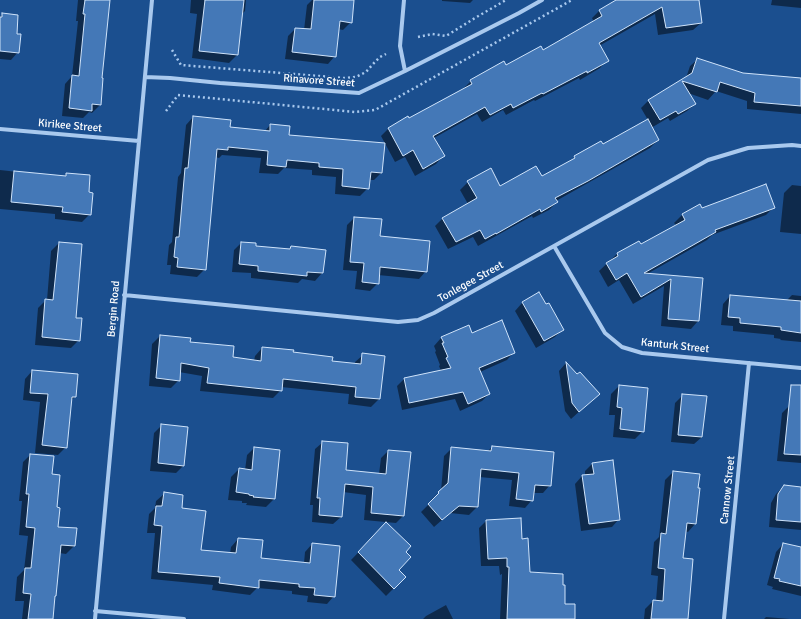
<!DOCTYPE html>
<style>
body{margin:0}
canvas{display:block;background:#1b4f8f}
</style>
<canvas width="801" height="619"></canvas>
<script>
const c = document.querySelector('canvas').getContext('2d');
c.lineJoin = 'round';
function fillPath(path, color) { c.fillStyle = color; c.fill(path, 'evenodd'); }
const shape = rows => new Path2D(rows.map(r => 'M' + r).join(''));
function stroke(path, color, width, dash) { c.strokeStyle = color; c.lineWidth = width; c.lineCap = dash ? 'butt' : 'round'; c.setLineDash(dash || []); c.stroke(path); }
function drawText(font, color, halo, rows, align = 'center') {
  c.font = font + ' Signika,sans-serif'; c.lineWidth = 3.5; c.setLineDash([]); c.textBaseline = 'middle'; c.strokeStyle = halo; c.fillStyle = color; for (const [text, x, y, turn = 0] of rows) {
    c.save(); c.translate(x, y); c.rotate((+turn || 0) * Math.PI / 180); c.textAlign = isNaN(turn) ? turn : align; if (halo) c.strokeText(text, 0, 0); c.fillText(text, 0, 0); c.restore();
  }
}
fillPath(shape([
 [78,0,109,0,100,105,92,113,89,112,83,118,62,116,65,84,72,76,78,21,76,21],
 [191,0,246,0,245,11,241,15,237,55,229,63,192,58,197,14,190,13],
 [312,0,352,0,351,22,343,30,338,29,335,56,328,64,285,59,288,36,295,29,304,30,307,5],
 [442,0,473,0,470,3,442,1],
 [627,0,698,0,701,23,693,30,658,35,655,14,599,46,607,60,600,68,580,80,579,78,535,101,534,100,506,115,503,110,482,122,477,114,434,138,443,156,436,164,415,176,405,157,395,162,381,136,389,128,409,119,464,90,463,89,471,81,542,51,594,22,592,18,599,11],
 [772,0,801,0,801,8,771,5],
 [3,14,16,35,18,52,11,60,0,59,0,17],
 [698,59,743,74,801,79,801,114,747,109,747,101,716,91,708,100,688,93,695,104,687,111,670,121,668,118,651,128,658,140,650,148,556,201,557,202,549,210,533,218,532,216,478,246,473,237,448,249,435,226,443,218,468,204,460,190,468,182,500,188,542,177,571,161,575,157,602,146,648,120,641,108,649,100,686,78,690,66],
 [193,117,229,128,265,131,270,125,288,136,381,173,374,180,369,180,368,188,360,196,335,194,336,177,312,175,312,170,284,168,278,174,259,173,261,158,222,155,219,158,215,157,205,269,197,277,170,274,171,265,167,265,169,245,172,242,178,177,181,173,186,125],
 [0,170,64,177,66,174,88,193,90,214,82,222,55,219,55,214,0,209],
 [792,185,801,186,801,234,780,232,784,193],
 [699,205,702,210,774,207,766,215,712,235,707,240,647,274,702,279,698,321,691,329,661,326,664,286,633,304,619,280,608,287,599,271,617,254,639,242,641,246,676,225,674,223,682,215],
 [354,218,379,237,426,271,419,279,378,275,378,283,370,291,355,289,357,271,343,270,347,225],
 [59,243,79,340,71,348,35,345,38,308,46,300,47,300,51,251],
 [241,243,255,247,288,250,291,247,322,273,315,281,302,279,298,283,251,278,251,273,232,272,234,250],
 [539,294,546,305,563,329,555,337,536,348,515,311,522,303],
 [792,295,801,296,801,342,780,340,781,339,774,338,774,335,733,331,733,326,721,325,723,304,730,296,786,301],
 [468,326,472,334,514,352,507,360,480,372,489,394,482,401,460,411,455,399,402,410,397,386,404,379,441,371,439,366,440,365,435,352,436,351,434,346,441,338],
 [160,336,189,343,232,358,254,361,255,356,262,348,331,362,355,365,355,362,363,355,384,357,379,399,371,407,348,404,349,394,281,387,281,390,273,398,200,391,202,376,179,372,179,380,171,388,149,386,152,344],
 [566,363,577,375,591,401,571,419,565,411,559,371],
 [32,371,75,397,70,401,66,447,58,455,35,453,40,402,23,400,25,379],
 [619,386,643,431,635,439,613,437,615,415,609,415,611,394],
 [683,395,702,437,694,444,671,442,675,403],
 [789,406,801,407,801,463,777,461,782,413],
 [162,425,183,466,176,473,150,471,154,433],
 [323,442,345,471,379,474,381,458,388,451,404,515,396,523,364,520,366,495,343,492,341,517,333,524,312,522,313,505,310,505,315,449],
 [492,447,550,485,543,493,533,493,532,500,525,508,509,506,512,480,479,477,477,507,469,515,450,513,434,527,421,512,432,501,431,500,441,491,444,456,452,448,488,451],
 [254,448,279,450,274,499,266,507,246,505,247,503,242,503,242,501,228,500,231,477,239,469,245,470,247,455],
 [30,455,51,475,56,508,57,528,76,529,74,546,66,554,59,553,53,619,22,619,24,601,15,601,17,577,24,570,28,536,19,535,22,501,19,501,23,462],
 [593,463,619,519,612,527,581,531,575,484,582,476,585,476,585,471],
 [673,472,695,524,688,532,685,531,682,559,687,619,644,619,645,609,653,601,656,601,658,576,651,575,654,542,659,537,665,480],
 [784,486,801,488,801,530,769,527,771,503,776,494],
 [164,494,181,509,200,551,230,554,231,547,238,539,260,559,304,563,305,552,312,544,334,596,327,604,307,602,308,596,292,594,292,591,257,588,250,595,212,590,213,585,151,579,155,533,147,533,149,514,155,508,156,501],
 [486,521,521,540,529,573,564,605,574,619,500,619,502,574,500,575,499,566,481,566,479,528],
 [386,524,404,552,397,570,405,577,386,596,351,560],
 [783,544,801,548,801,596,772,589,773,587,767,585,776,552],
 [446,605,453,619,423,619,426,616],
 [766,617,790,619,764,619]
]), '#0007');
const building = shape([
 [85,0,110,0,102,78,103,78,101,105,92,104,92,111,69,108,72,75,79,76,85,14,83,14,85,0],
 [205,0,244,0,238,55,199,51,205,0],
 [314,0,354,0,352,23,340,21,336,57,292,52,295,28,311,29,314,0],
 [616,0,699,0,702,23,666,28,662,7,599,43,609,61,587,73,587,71,543,94,542,93,513,108,511,104,490,115,485,107,433,136,445,156,423,169,413,150,403,156,388,128,408,116,409,118,472,84,470,80,504,61,506,65,541,46,543,50,602,16,599,10,616,0],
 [2,13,18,15,17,34,21,34,19,53,0,51,0,17,2,17,2,13],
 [697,58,743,73,801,78,801,106,754,102,755,93,720,82,717,92,682,81,696,104,678,114,676,111,660,120,648,100,692,73,697,58],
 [193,116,231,120,230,127,270,131,270,124,290,126,289,135,385,143,382,173,371,172,369,189,342,186,343,169,319,167,319,163,287,160,286,167,267,165,268,151,228,147,228,150,217,149,206,270,177,267,178,258,174,257,176,237,179,237,185,168,188,168,193,116],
 [648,119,659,140,588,181,555,198,558,202,541,212,540,209,496,234,496,233,485,239,480,230,456,242,442,218,477,198,467,181,491,168,500,186,536,166,542,176,575,158,574,156,601,141,603,144,648,119],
 [14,171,66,176,66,173,90,175,89,192,93,193,91,215,62,212,63,207,11,202,14,171],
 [766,184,775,208,715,230,716,232,644,273,703,278,699,321,668,319,671,279,641,297,627,273,616,280,606,263,618,256,617,253,639,241,641,244,685,220,682,214,700,204,702,208,766,184],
 [354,217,382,219,380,236,430,241,427,272,380,267,379,284,362,282,364,263,350,262,354,217],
 [59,242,82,244,76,318,82,318,80,341,42,337,45,299,53,300,59,242],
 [241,242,256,243,256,246,290,249,291,246,326,250,323,273,307,272,307,276,258,271,258,266,239,264,241,242],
 [539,292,546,304,549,303,564,330,544,341,522,302,539,292],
 [730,295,801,301,801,333,781,330,781,327,740,323,740,318,728,317,730,295],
 [502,320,515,353,479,368,490,394,468,404,463,392,409,403,404,378,451,368,446,358,448,357,442,343,444,343,441,337,469,325,472,333,502,320],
 [160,335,191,338,190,342,234,346,233,357,261,361,262,347,294,350,293,352,333,357,332,361,361,364,362,353,385,356,380,399,355,397,356,387,283,379,282,391,207,383,209,368,181,363,180,381,156,378,160,335],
 [566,362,577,374,580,372,600,394,579,412,572,403,566,362],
 [32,370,78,374,76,397,72,397,67,448,42,445,48,394,30,393,32,370],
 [619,385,648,388,644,432,620,429,622,408,617,407,619,385],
 [791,385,801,385,801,455,784,454,791,385],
 [682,394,707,396,702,437,678,435,682,394],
 [161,424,188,427,184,466,158,463,161,424],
 [322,441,348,443,346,470,386,474,388,450,411,452,404,516,371,513,373,487,345,484,342,517,319,515,320,498,317,498,322,441],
 [492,446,554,452,551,486,535,485,533,501,516,499,519,473,481,469,478,507,459,506,442,520,428,504,439,493,438,492,448,483,451,447,491,451,492,446],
 [254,447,280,450,275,499,253,497,254,496,249,495,249,494,236,492,239,468,252,470,254,447],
 [30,454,54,456,52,474,60,475,57,507,60,508,58,527,77,528,75,546,61,545,56,596,55,596,53,619,28,619,31,594,23,593,25,568,31,568,35,528,26,527,29,494,26,494,30,454],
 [613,460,620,520,589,524,582,475,594,474,592,463,613,460],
 [673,471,700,474,698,488,700,488,696,524,687,523,683,558,693,559,688,619,651,619,653,600,663,601,665,569,658,568,661,533,666,534,673,471],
 [784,485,801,487,801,522,776,520,778,494,784,485],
 [164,492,183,495,182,508,206,511,201,550,236,553,238,538,263,540,261,558,310,563,312,543,340,546,335,597,314,595,315,588,299,587,299,584,259,580,259,588,219,583,220,577,158,572,162,526,154,525,156,506,162,506,164,492],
 [521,518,522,539,528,538,530,572,563,574,563,585,565,585,565,604,575,604,575,619,507,619,509,567,507,567,507,558,488,559,486,520,521,518],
 [386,522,411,546,406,552,411,557,399,570,406,577,394,589,358,552,386,522],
 [783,543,801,547,801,586,779,581,780,579,774,578,783,543]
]);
fillPath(building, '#4478b7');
stroke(building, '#cfe3fa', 1);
stroke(shape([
 [418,37,432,34,446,36,475,18,506,0],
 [172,50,181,65,344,78,356,77,366,72,374,63,380,57,386,54],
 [166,111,178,95,355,112,375,110,572,0]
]), '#a9c9ee', 2.5, [2, 3]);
stroke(shape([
 [404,0,400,46,405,71],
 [145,77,170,78,220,83,359,93,405,71,519,13,542,0],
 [0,129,139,141],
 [554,246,605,333,622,347,642,353,801,368],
 [124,295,398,322,418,320,434,313,708,160,748,148,792,145,801,146],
 [95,611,184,619],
 [95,619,152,0],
 [724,619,749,363]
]), '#a9c9ee', 4);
drawText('11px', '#fff', '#1b4f8f', [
 ["Rinavore Street",319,81,4],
 ["Kirikee Street",70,126,5],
 ["Tonlegee Street",471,282,-29],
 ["Bergin Road",114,309,-85],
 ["Kanturk Street",675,346,6],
 ["Cannow Street",728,490,-84]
]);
</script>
